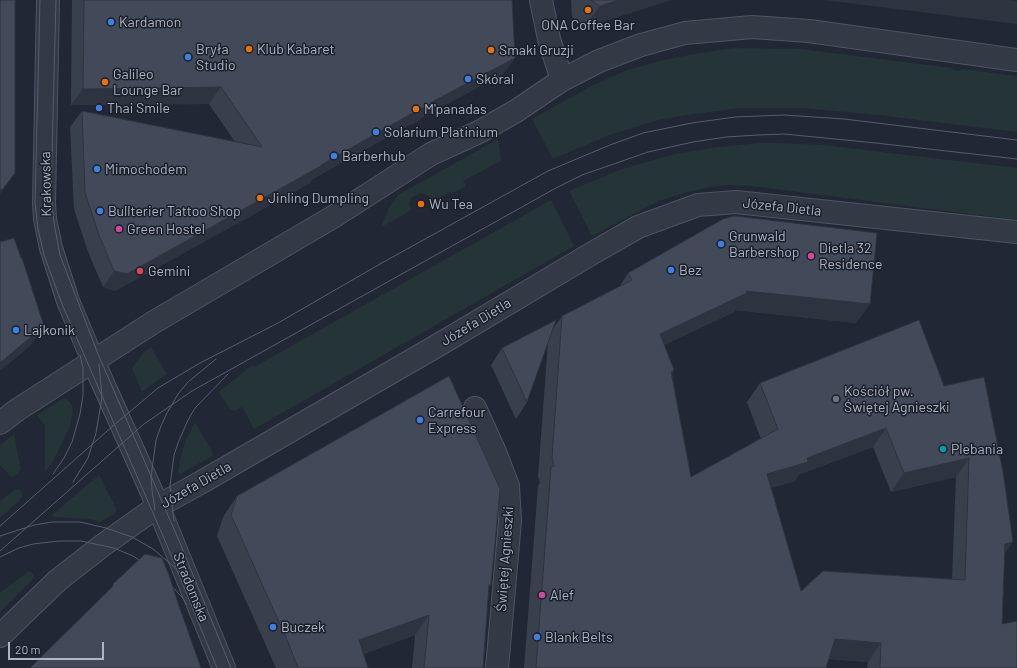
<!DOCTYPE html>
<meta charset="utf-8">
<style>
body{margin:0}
#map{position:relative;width:1017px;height:668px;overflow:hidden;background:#212735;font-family:Barlow,sans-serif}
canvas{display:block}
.scale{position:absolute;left:8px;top:642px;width:96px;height:18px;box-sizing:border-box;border:2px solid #aeb4c3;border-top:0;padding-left:5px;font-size:12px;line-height:14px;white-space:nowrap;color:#aeb4c3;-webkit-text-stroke:3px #1a1f2a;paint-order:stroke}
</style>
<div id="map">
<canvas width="1017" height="668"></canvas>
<div class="scale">20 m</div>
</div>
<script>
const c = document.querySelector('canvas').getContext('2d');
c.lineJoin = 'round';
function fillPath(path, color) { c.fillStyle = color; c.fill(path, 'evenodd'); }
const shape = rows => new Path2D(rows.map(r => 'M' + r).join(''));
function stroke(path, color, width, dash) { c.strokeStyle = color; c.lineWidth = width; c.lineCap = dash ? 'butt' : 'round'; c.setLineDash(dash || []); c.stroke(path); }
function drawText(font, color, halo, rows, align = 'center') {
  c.font = font + ' Barlow,sans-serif'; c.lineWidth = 3; c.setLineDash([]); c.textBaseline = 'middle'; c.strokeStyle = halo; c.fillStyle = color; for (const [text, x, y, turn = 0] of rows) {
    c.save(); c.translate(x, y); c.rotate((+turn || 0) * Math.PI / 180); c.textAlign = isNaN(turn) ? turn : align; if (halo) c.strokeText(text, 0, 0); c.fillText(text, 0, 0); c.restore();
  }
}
fillPath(shape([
 [733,48,800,49,952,68,953,70,960,71,961,69,1017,76,1017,132,878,115,801,108,740,108,687,115,658,120,607,136,553,159,532,119,593,85,627,70,664,60,694,54],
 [498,139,501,161,463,181,466,186,451,194,450,192,432,202,427,195,420,193,411,198,409,205,412,210,383,226,381,226,390,206,398,195],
 [760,143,780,143,823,145,1017,168,1017,220,751,186,728,185,711,187,685,193,659,201,592,236,569,191,622,169,671,155,719,147],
 [551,200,574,246,254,429,242,407,234,411,230,410,219,392,252,365,254,367],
 [151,347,167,374,142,392,132,368,143,353],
 [66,398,72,405,73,411,70,426,54,460,45,472,45,426,37,415,62,399],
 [195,422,214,455,180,474,178,472,180,459,186,439],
 [14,434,21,470,12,478,0,465,0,445],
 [99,475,117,510,113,515,100,522,89,519,53,517,53,514],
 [20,489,23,496,19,501,0,518,0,501,14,490],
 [30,570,35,577,0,612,0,593]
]), '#243437');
const minor = shape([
 [48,0,44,203,45,219,51,248,68,301,93,361,158,506,224,668],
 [541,0,549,39,562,80],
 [475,408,495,452,508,486,510,521,497,668],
 [0,423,17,410,154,322,333,217,431,154,481,131,516,111,562,80,599,61,641,45,685,33,752,27,809,31,1017,60],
 [0,636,58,580,103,545,158,506,200,483,440,344,591,254,638,227,698,205,736,202,1017,232]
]);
stroke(minor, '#4f5461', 24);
stroke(minor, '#343946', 22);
stroke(shape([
 [40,0,35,203,38,229,44,255,62,304,166,543,217,668],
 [56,0,51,192,54,223,60,255,98,354,180,543,231,668],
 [53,474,64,458,72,442,80,414,83,395,83,368,80,355],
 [73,482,88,458,96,433,102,397,99,364],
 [155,510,152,490,151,477,156,440,161,426,167,413,178,394,188,382,216,359],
 [174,521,170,486,174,455,178,443,188,420,195,408,228,374],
 [0,526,114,425,158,388,200,363,278,323,380,264,548,171,610,145,643,133,692,123,735,117,784,115,844,119,1017,140],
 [0,536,34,525,52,522,80,522,106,528,132,537,153,549,179,571,198,595],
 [0,551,144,424,192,391,556,188,582,175,648,152,693,142,726,137,758,135,784,134,876,143,1017,159],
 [0,557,19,548,33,544,59,541,81,541,114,548,133,556,148,566],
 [165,579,182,597,187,605]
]), '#565d6d', 1);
fillPath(shape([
 [72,0,512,0,515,58,503,74,421,118,419,121,407,126,311,180,310,183,115,291,103,287,88,252,74,209,70,127,82,111,235,142,209,104,71,105],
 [571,0,671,0,585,27,572,17],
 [628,273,870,304,856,323,735,310,734,312,664,345,674,370,672,374,691,477,761,439,747,402,760,383,919,320,1004,555,1002,624,1017,668,867,668,868,662,828,659,826,668,524,668,538,486,540,482,538,477,548,342,527,402,516,419,491,365,502,348,553,329,562,316,620,286],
 [873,447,891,492,956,477,952,580,801,591,771,488,795,481,798,475],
 [237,496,491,585,489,587,483,668,412,668,415,635,364,654,368,668,276,668,217,536,223,517]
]), '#39404d');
fillPath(shape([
 [619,0,671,0,585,27,600,6],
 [824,0,1010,0,1017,1,1017,24],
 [515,58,503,74,421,118,419,121,407,126,311,180,310,183,115,291,103,287,114,271,321,165,430,103],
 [221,87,209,104,71,105,83,89],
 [15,173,0,194,0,190],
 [746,291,870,304,856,323,735,310,734,312,647,353,660,334],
 [44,326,30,346,0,371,0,363],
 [886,428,873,447,798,475,795,481,754,493,767,474],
 [969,458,956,477,891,492,904,473],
 [1013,542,1000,561,1005,544],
 [429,615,415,635,345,661,359,640],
 [835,639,881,643,868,662,822,658]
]), '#2e343f');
const building = shape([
 [0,0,15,0,15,173,3,189,0,190,0,0],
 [84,0,512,0,515,58,430,103,431,104,418,110,321,165,321,166,127,274,114,271,99,235,85,193,82,111,262,147,221,87,83,89,84,0],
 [591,0,619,0,600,6,591,0],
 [735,216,877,233,870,304,746,291,747,293,660,334,674,370,671,372,691,477,778,429,760,383,919,320,944,386,984,377,1003,472,1013,542,1005,544,1002,624,1017,621,1017,668,880,668,881,643,835,639,826,668,536,668,551,467,554,466,552,458,562,316,632,280,628,273,723,219,735,216],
 [886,428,904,473,969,458,965,580,823,571,801,591,767,474,808,462,807,458,886,428],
 [14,238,21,258,22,258,44,326,0,363,0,242,14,238],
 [556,320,527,402,502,348,556,320],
 [449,376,500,489,491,585,489,585,483,668,424,668,429,615,359,640,368,668,298,668,288,642,231,515,237,496,449,376],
 [145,554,162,558,169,575,177,600,201,668,30,668,113,586,113,584,145,554]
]);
fillPath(building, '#424a5a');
stroke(building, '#2e343f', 1);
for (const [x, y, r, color] of [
 [588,10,4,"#e8710a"],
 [111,22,4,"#3f7fe0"],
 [249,49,4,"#e8710a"],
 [491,50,4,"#e8710a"],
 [188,57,4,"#3f7fe0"],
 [468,79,4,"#3f7fe0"],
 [105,82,4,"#e8710a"],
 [99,108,4,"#3f7fe0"],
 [416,109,4,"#e8710a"],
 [376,132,4,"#3f7fe0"],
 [334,156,4,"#3f7fe0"],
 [97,169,4,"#3f7fe0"],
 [260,198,4,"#e8710a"],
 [421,204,4,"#e8710a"],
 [100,211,4,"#3f7fe0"],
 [119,229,4,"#d1479c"],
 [721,244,4,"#3f7fe0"],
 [811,256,4,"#d1479c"],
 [671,270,4,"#3f7fe0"],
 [140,271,4,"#e0444e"],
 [16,330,4,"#3f7fe0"],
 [836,399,4,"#6b7280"],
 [420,420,4,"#3f7fe0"],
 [943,449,4,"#0f9aa8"],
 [542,595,4,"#d1479c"],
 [273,627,4,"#3f7fe0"],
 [537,637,4,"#3f7fe0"]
]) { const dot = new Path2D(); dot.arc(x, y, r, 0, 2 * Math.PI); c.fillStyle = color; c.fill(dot); stroke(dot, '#1a1f2a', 1.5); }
drawText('14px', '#aeb4c3', '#1a1f2a', [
 ["Kardamon",119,22],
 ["ONA Coffee Bar",588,25,"center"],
 ["Bryła",196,49],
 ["Studio",196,65],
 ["Klub Kabaret",257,49],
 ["Smaki Gruzji",499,50],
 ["Galileo",113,74],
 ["Lounge Bar",113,90],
 ["Skóral",476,79],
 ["Thai Smile",107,108],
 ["M'panadas",424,109],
 ["Solarium Platinium",384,132],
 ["Barberhub",342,156],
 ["Mimochodem",105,169],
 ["Jinling Dumpling",268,198],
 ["Wu Tea",429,204],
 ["Bullterier Tattoo Shop",108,211],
 ["Green Hostel",127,229],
 ["Grunwald",729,236],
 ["Barbershop",729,252],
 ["Dietla 32",819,248],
 ["Residence",819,264],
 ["Bez",679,270],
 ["Gemini",148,271],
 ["Lajkonik",24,330],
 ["Kościół pw.",844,391],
 ["Świętej Agnieszki",844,407],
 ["Carrefour",428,412],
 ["Express",428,428],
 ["Plebania",951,449],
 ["Alef",550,595],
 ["Buczek",281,627],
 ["Blank Belts",545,637]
], 'left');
drawText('14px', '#aeb4c3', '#1a1f2a', [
 ["Krakowska",46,184,-91],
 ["Józefa Dietla",782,207,6],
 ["Józefa Dietla",476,322,-31],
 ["Józefa Dietla",196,485,-30],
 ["Świętej Agnieszki",505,559,-86],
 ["Stradomska",191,587,68]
]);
</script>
